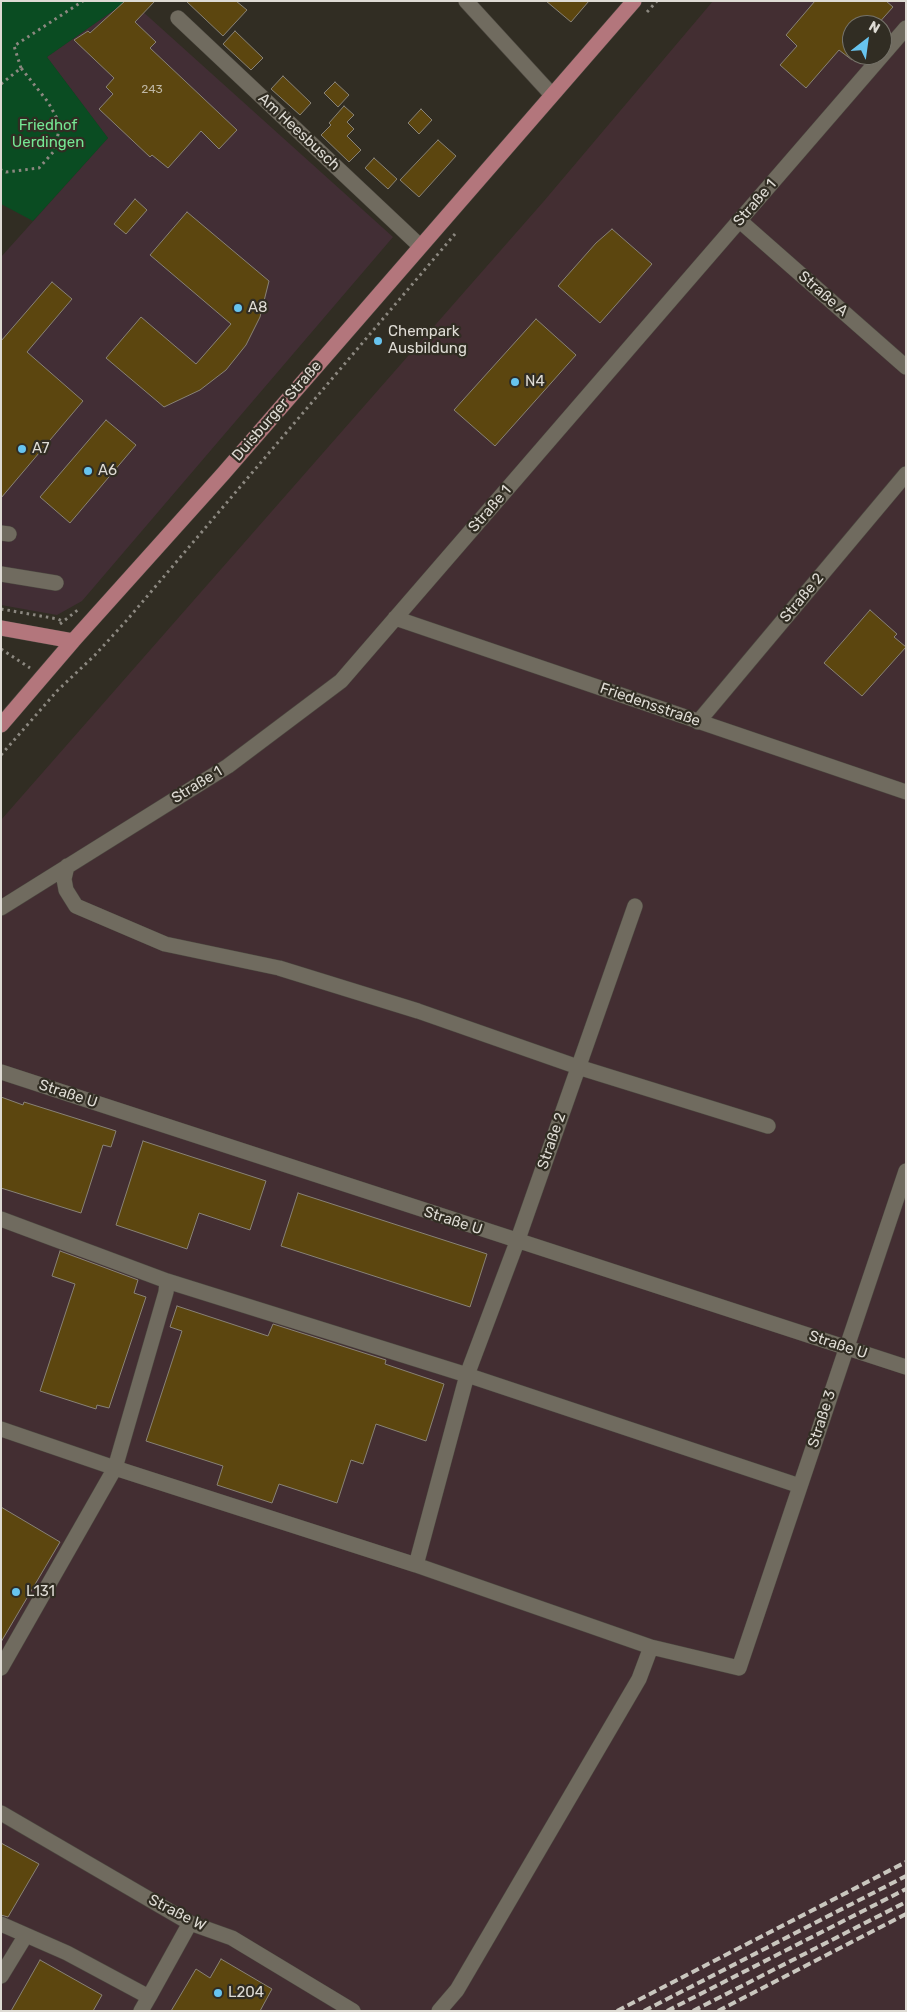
<!DOCTYPE html>
<meta charset="utf-8">
<style>
body{margin:0}
#map{position:relative;width:907px;height:2012px;overflow:hidden;background:#312d23;font-family:Rubik,sans-serif}
canvas{display:block}
.frame{position:absolute;inset:0;border:2px solid #dedbd4;pointer-events:none}
.north{position:absolute;left:842px;top:15px;width:50px;height:50px;box-sizing:border-box;background:#312d23;border:1px solid #76736a;border-radius:50%;rotate:30deg;font-size:14px;font-weight:700;line-height:20px;text-align:center;color:#dedbd4}
.north::after{content:'';display:block;margin:auto;width:18px;height:22px;background:#67c4ef;clip-path:polygon(50% 0,100% 100%,50% 72%,0 100%)}
</style>
<div id="map">
<canvas width="907" height="2012"></canvas>
<div class="frame"></div>
<div class="north">N</div>
</div>
<script>
const c = document.querySelector('canvas').getContext('2d');
c.lineJoin = 'round';
function fillPath(path, color) { c.fillStyle = color; c.fill(path, 'evenodd'); }
const shape = rows => new Path2D(rows.map(r => 'M' + r).join(''));
function stroke(path, color, width, dash) { c.strokeStyle = color; c.lineWidth = width; c.lineCap = dash ? 'butt' : 'round'; c.setLineDash(dash || []); c.stroke(path); }
function drawText(font, color, halo, rows, align = 'center') {
  c.font = font + ' Rubik,sans-serif'; c.lineWidth = 4.5; c.setLineDash([]); c.textBaseline = 'middle'; c.strokeStyle = halo; c.fillStyle = color; for (const [text, x, y, turn = 0] of rows) {
    c.save(); c.translate(x, y); c.rotate((+turn || 0) * Math.PI / 180); c.textAlign = isNaN(turn) ? turn : align; if (halo) c.strokeText(text, 0, 0); c.fillText(text, 0, 0); c.restore();
  }
}
fillPath(shape([
 [127,1,131,1,393,237,82,601,57,615,1,605,1,257,108,138,47,57]
]), '#422e35');
fillPath(shape([
 [713,1,906,1,906,2011,1,2011,1,820,544,201],
 [852,25,882,25,882,55,852,55]
]), '#432e32');
fillPath(shape([
 [1,1,127,1,47,57,108,138,33,221,1,204]
]), '#0a4c22');
const building = shape([
 [125,1,155,1,135,22,156,42,150,48,237,130,219,149,201,131,168,168,152,155,150,157,99,109,113,94,106,87,114,78,74,40,88,31,90,33,125,1],
 [186,1,236,1,247,10,223,36,186,1],
 [546,1,589,1,571,22,546,1],
 [815,1,886,1,893,7,877,25,852,25,852,60,839,50,806,88,780,65,797,46,786,35,815,1],
 [235,31,263,58,251,70,223,44,235,31],
 [283,76,311,103,300,115,271,89,283,76],
 [335,82,349,95,338,107,324,93,335,82],
 [344,106,354,115,347,122,354,129,347,136,361,150,349,162,321,135,331,125,329,123,344,106],
 [421,109,432,120,419,134,408,123,421,109],
 [438,140,456,156,419,197,400,180,438,140],
 [374,158,397,179,388,189,365,168,374,158],
 [135,199,147,210,126,234,114,224,135,199],
 [187,212,269,281,260,317,246,345,226,370,200,390,164,407,106,358,141,317,196,364,231,324,150,255,187,212],
 [612,229,652,264,600,323,558,286,596,243,612,229],
 [52,282,72,299,27,352,83,401,1,498,1,341,52,282],
 [536,319,576,355,495,446,454,410,536,319],
 [106,420,136,445,70,523,40,497,106,420],
 [870,610,897,634,894,637,906,647,862,696,824,663,870,610],
 [1,1097,23,1105,24,1102,116,1131,111,1147,103,1145,81,1213,1,1188,1,1097],
 [143,1141,266,1181,250,1230,199,1213,187,1249,116,1225,143,1141],
 [298,1193,487,1254,470,1307,281,1246,298,1193],
 [60,1251,138,1280,134,1293,146,1297,109,1408,97,1405,96,1409,40,1391,75,1284,52,1276,60,1251],
 [177,1306,268,1336,273,1324,386,1360,385,1364,444,1384,426,1441,376,1424,363,1464,351,1460,337,1503,279,1484,272,1503,217,1485,223,1466,146,1441,182,1331,170,1327,177,1306],
 [1,1507,60,1542,1,1642,1,1507],
 [1,1843,39,1864,8,1917,1,1915,1,1843],
 [221,1959,272,1989,260,2011,171,2011,196,1969,210,1978,221,1959],
 [40,1960,102,1995,93,2011,11,2011,40,1960]
]);
fillPath(building, '#5c460f');
stroke(building, '#888276', 1);
const minor = shape([
 [466,1,552,95],
 [178,18,420,246],
 [740,221,906,367],
 [1,533,9,534],
 [1,574,56,583],
 [395,618,906,792],
 [698,722,906,474],
 [67,866,64,879,66,890,76,906,165,944,279,968,418,1011,578,1067,768,1126],
 [635,906,517,1242,467,1375,800,1486],
 [1,908,228,766,341,681,906,28],
 [1,1072,906,1367],
 [1,1219,167,1281],
 [1,1429,115,1468,166,1292,167,1281,467,1375,416,1565],
 [1,1668,115,1468,416,1565,651,1647,739,1668,906,1171],
 [1,1813,190,1923,232,1938,353,2011],
 [1,1924,26,1935,1,1976],
 [26,1935,67,1953,149,1997,190,1923],
 [141,2011,149,1997],
 [439,2011,457,1990,639,1679,651,1647]
]);
const major = shape([
 [1,628,73,641],
 [1,725,73,641,223,474,634,1]
]);
stroke(minor, '#4c4840', 16);
stroke(major, '#4c4840', 16);
stroke(shape([
 [647,12,657,1],
 [21,68,14,46,83,1],
 [1,84,21,68,48,102,60,124,55,150,39,168,6,172,1,170],
 [1,609,58,619,62,621],
 [60,624,79,609],
 [1,649,30,668],
 [1,755,57,691,95,655,127,620,455,234]
]), '#8c8880', 3, [2.5, 4]);
stroke(minor, '#706b5f', 15);
stroke(major, '#b3767c', 15);
stroke(shape([
 [617,2011,906,1862],
 [644,2011,906,1876],
 [667,2011,906,1889],
 [693,2011,906,1902],
 [718,2011,906,1914]
]), '#c9c6be', 4, [8, 4]);
for (const [x, y, r, color] of [
 [238,308,5,"#67c4ef"],
 [378,341,5,"#67c4ef"],
 [515,382,5,"#67c4ef"],
 [22,449,5,"#67c4ef"],
 [88,471,5,"#67c4ef"],
 [16,1592,5,"#67c4ef"],
 [218,1993,5,"#67c4ef"]
]) { const dot = new Path2D(); dot.arc(x, y, r, 0, 2 * Math.PI); c.fillStyle = color; c.fill(dot); stroke(dot, '#312d23', 2); }
drawText('12px', '#beb6a3', null, [
 ["243",152,90]
]);
drawText('15px', '#75e693', '#312d23', [
 ["Friedhof",48,126],
 ["Uerdingen",48,143]
]);
drawText('15px', '#dedbd4', '#312d23', [
 ["Am Heesbusch",299,132,43],
 ["Straße 1",755,203,-49],
 ["Straße A",823,294,41],
 ["Duisburger Straße",277,411,-49],
 ["Straße 1",490,509,-49],
 ["Straße 2",802,598,-50],
 ["Friedensstraße",650,705,19],
 ["Straße 1",197,785,-32],
 ["Straße U",68,1094,18],
 ["Straße 2",552,1141,-71],
 ["Straße U",453,1221,18],
 ["Straße U",838,1345,18],
 ["Straße 3",822,1419,-72],
 ["Straße W",177,1913,27]
]);
drawText('15px', '#dedbd4', '#312d23', [
 ["A8",248,308],
 ["Chempark",388,332],
 ["Ausbildung",388,349],
 ["N4",525,382],
 ["A7",32,449],
 ["A6",98,471],
 ["L131",26,1592],
 ["L204",228,1993]
], 'left');
</script>
